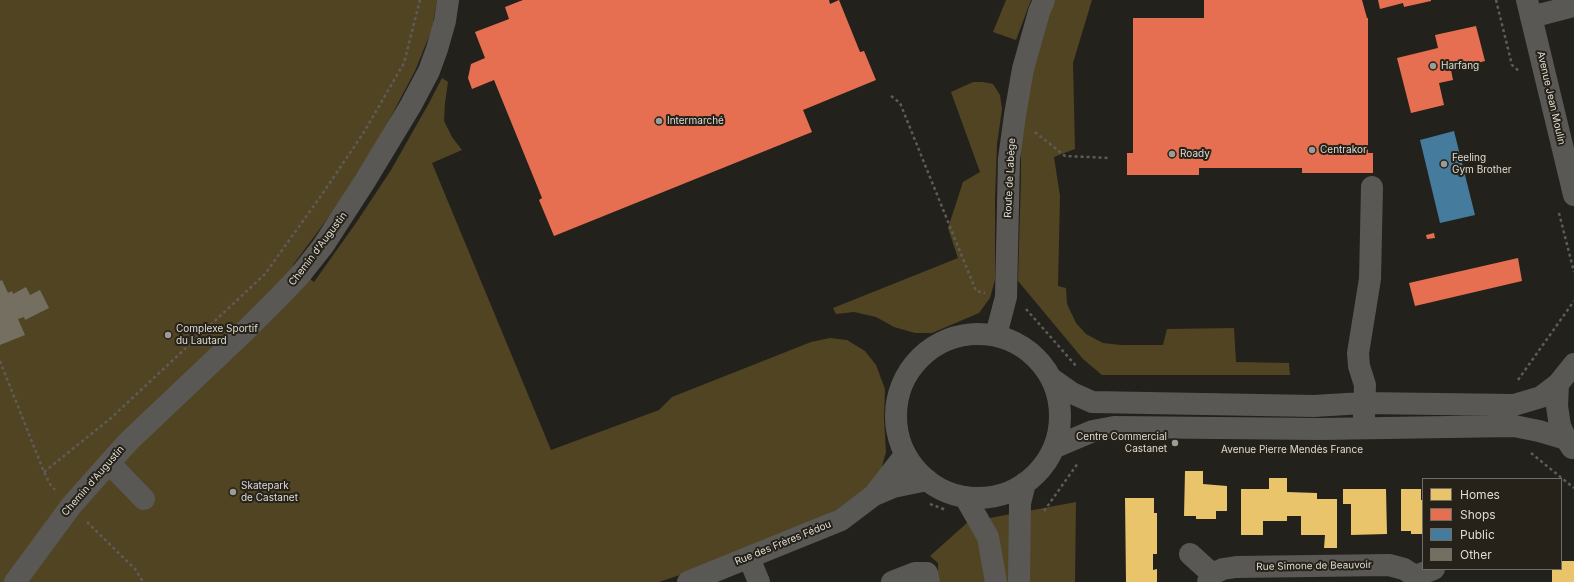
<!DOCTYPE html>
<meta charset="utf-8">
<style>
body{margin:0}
#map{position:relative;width:1574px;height:582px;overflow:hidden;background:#23211c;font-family:Inter,sans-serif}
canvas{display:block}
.legend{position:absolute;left:1422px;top:478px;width:140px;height:92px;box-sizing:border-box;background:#262219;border:1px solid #706d65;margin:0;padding:5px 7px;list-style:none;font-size:12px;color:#dfddd6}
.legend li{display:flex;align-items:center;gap:8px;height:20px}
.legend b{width:20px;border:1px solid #706d65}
</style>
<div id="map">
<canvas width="1574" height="582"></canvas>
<ul class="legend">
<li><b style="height:11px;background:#e9c46a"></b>Homes</li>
<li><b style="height:11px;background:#e76f51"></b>Shops</li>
<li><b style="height:11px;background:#457b9d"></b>Public</li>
<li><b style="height:11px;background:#746f61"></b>Other</li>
</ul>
</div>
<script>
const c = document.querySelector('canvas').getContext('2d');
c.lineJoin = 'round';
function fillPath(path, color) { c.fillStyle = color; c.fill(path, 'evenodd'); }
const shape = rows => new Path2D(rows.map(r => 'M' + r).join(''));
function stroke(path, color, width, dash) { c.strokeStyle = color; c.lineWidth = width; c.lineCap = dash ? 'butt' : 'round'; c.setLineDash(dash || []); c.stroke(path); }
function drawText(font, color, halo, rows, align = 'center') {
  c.font = font + ' Inter,sans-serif'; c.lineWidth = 4; c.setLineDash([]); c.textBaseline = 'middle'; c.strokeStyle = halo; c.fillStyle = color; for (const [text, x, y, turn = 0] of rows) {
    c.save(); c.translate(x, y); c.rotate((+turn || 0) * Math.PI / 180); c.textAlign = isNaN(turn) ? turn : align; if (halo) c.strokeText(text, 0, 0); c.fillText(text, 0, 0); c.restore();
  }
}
fillPath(shape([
 [0,0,437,0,432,29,415,71,379,139,334,210,293,265,314,282,358,220,391,170,429,103,442,78,448,82,445,103,444,121,452,137,462,150,432,163,551,450,659,410,672,397,811,342,830,338,847,340,865,351,876,365,885,389,884,418,886,452,880,474,866,488,836,510,787,532,686,573,659,582,0,582],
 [1006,0,1031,0,1016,40,993,32],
 [1055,0,1092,0,1073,63,1075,149,1054,157,1060,196,1058,286,1066,288,1067,304,1076,323,1086,334,1103,343,1121,345,1163,345,1167,329,1234,328,1236,362,1289,363,1290,375,1102,375,1083,359,1018,281,1021,178,1021,139,1028,88,1043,31],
 [973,82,983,82,993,84,1000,95,1002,109,997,144,995,200,995,280,990,298,979,313,932,333,915,333,894,327,876,317,854,312,836,314,833,308,958,258,948,228,963,182,980,172,951,92],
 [1076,502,1075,582,938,582,938,563,930,556,968,522]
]), '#504423');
fillPath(shape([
 [1185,471,1203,471,1203,484,1227,486,1227,511,1216,511,1216,519,1196,519,1196,516,1184,516],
 [1269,478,1287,478,1287,492,1317,493,1317,499,1337,499,1337,548,1324,548,1325,535,1301,535,1301,516,1287,516,1287,521,1263,521,1263,535,1241,535,1241,489,1269,489],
 [1343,489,1386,489,1387,534,1351,535,1351,504,1343,504],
 [1401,489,1421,489,1421,500,1423,500,1423,534,1411,534,1411,531,1401,531],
 [1125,498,1154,498,1154,513,1157,513,1157,554,1153,554,1153,570,1157,569,1157,582,1126,582],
 [1561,561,1574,561,1574,582,1552,582,1552,569,1561,569]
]), '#e9c46a');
fillPath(shape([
 [523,0,829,0,830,4,839,0,860,52,864,51,876,80,803,110,812,132,554,236,539,200,542,198,494,80,472,89,468,78,471,64,485,58,475,32,509,19,505,7],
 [1204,0,1362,0,1367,18,1368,18,1368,153,1373,153,1373,173,1302,173,1302,168,1199,168,1199,175,1127,175,1127,153,1133,153,1133,18,1204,18],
 [1378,0,1431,0,1431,1,1404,7,1403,3,1380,9],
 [1476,26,1485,61,1451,70,1453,80,1439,83,1444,105,1411,113,1397,58,1438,48,1435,35],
 [1434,233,1435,238,1427,239,1426,235],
 [1518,258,1522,281,1415,306,1409,283]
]), '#e76f51');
fillPath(shape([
 [1454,131,1475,215,1440,223,1420,140]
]), '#457b9d');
fillPath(shape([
 [2,280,8,293,12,291,13,294,26,287,30,295,40,290,49,308,25,320,24,317,18,319,25,335,0,345,0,281]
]), '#746f61');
stroke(shape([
 [1496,0,1512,65,1520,72],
 [891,96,900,103,976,291,985,293],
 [1035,132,1065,156,1110,158],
 [1559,213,1574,272],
 [1026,309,1077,367],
 [0,361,44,472,50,484,55,490],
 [1518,380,1574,301],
 [1531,453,1574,488],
 [44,472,111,418,265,274,323,193,364,132,404,63,420,0],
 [930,504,946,510],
 [1044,511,1078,463],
 [87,522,135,569,143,582]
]), '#5e5c59', 2.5, [3, 3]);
stroke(shape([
 [1527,0,1574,195],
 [1531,17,1574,6],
 '896 416a82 82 0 1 1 164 0a82 82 0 1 1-164 0Z',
 [996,335,1006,297,1009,159,1015,115,1023,69,1039,12,1044,0],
 [1052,379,1072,393,1092,402,1314,406,1363,403,1514,405,1541,397,1558,384],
 [1364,417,1365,385,1359,366,1358,353,1370,279,1372,187],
 [1055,447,1093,431,1114,427,1320,429,1514,426,1539,431,1566,439],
 [1572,448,1566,439,1560,426,1557,406,1558,384,1574,364],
 [109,463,144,499],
 [874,495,905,455],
 [965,497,988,537,996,582],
 [1190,554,1212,574],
 [749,558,759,582],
 [1415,576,1434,569],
 [15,582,71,506,109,463,129,441,245,331,280,296,300,275,323,246,365,181,411,105,429,71,437,49,445,21,448,0],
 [688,582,841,520,874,495,893,487,927,480],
 [892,582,915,573,927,573,929,582],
 [1019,582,1020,503,1025,483],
 [1208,582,1212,574,1223,569,1236,567,1389,565,1404,569,1415,576,1420,582]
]), '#595855', 22);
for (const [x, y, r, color] of [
 [1433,66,4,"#9d9b95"],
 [659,121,4,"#9d9b95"],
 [1312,150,4,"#9d9b95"],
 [1172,154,4,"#9d9b95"],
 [1444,164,4,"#9d9b95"],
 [168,335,4,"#9d9b95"],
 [1175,443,4,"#9d9b95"],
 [233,492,4,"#9d9b95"]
]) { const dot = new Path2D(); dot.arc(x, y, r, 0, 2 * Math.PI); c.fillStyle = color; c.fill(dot); stroke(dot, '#262219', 1.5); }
drawText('10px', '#dfddd6', '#262219', [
 ["Harfang",1441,66],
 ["Intermarché",667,121],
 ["Centrakor",1320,150],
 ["Roady",1180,154],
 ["Feeling",1452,158],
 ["Gym Brother",1452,170],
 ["Complexe Sportif",176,329],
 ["du Lautard",176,341],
 ["Centre Commercial",1167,437,"right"],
 ["Castanet",1167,449,"right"],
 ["Skatepark",241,486],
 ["de Castanet",241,498]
], 'left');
drawText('10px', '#dfddd6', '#262219', [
 ["Avenue Jean Moulin",1551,98,77],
 ["Route de Labège",1010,178,-87],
 ["Chemin d'Augustin",318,249,-53],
 ["Avenue Pierre Mendès France",1292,450],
 ["Chemin d'Augustin",93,481,-49],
 ["Rue des Frères Fédou",783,543,-22],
 ["Rue Simone de Beauvoir",1314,566,-1]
]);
</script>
